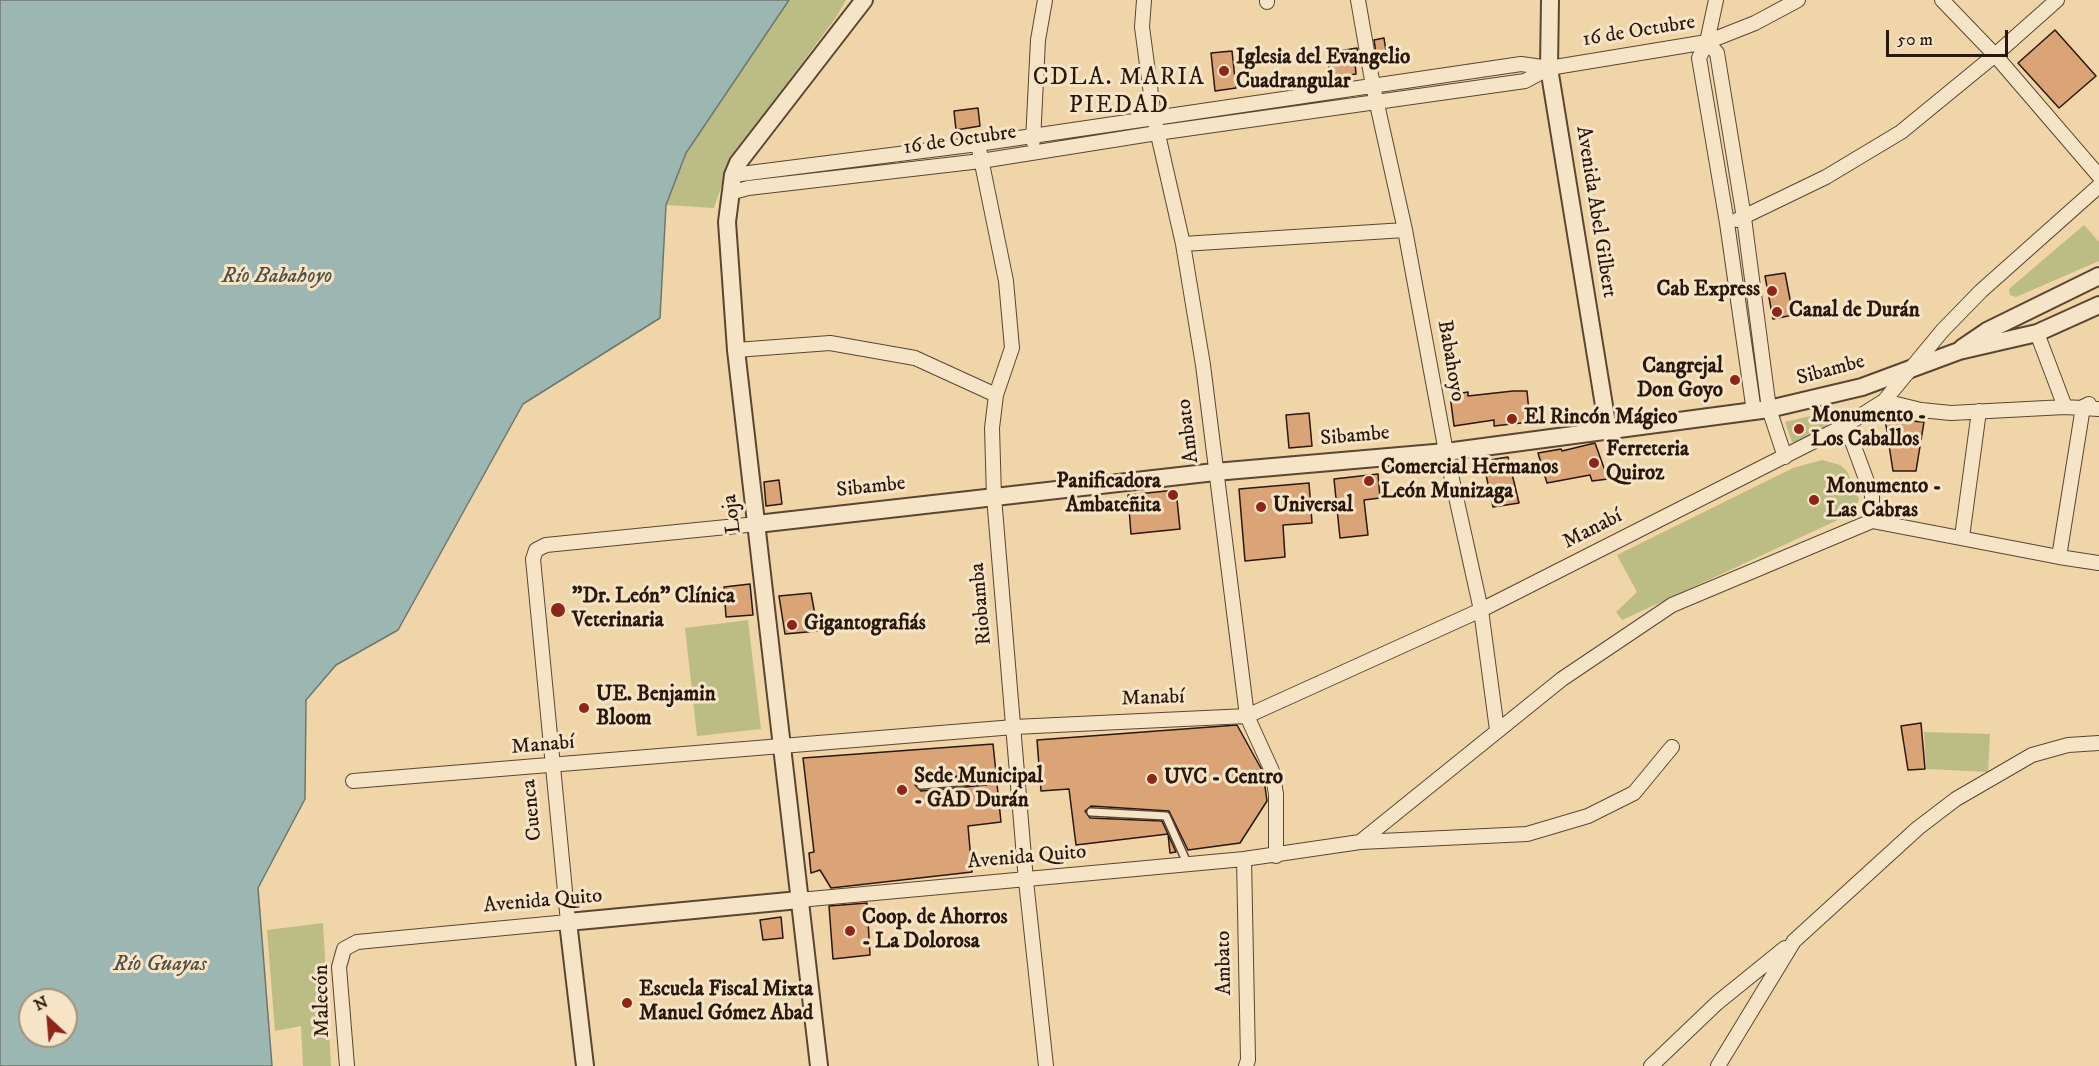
<!DOCTYPE html>
<meta charset="utf-8">
<style>
body{margin:0}
#map{position:relative;width:2099px;height:1066px;overflow:hidden;background:#efd5a8;font-family:"IM FELL DW Pica",serif}
canvas{display:block}
.north{position:absolute;left:18px;top:988px;width:60px;height:60px;box-sizing:border-box;background:#f5e4c6;border:2px solid #a4927c;border-radius:50%;rotate:334deg;font-size:16px;font-weight:700;line-height:24px;text-align:center;color:#2a170c}
.north::after{content:'';display:block;margin:auto;width:21px;height:27px;background:#8f2418;clip-path:polygon(50% 0,100% 100%,50% 72%,0 100%)}
.scale{position:absolute;left:1886px;top:30px;width:122px;height:27px;box-sizing:border-box;border:3px solid #2a170c;border-top:0;padding-left:8px;font-size:18px;line-height:21px;white-space:nowrap;color:#2a170c;-webkit-text-stroke:4px #f5e4c6;paint-order:stroke}
</style>
<div id="map">
<canvas width="2099" height="1066"></canvas>
<div class="north">N</div>
<div class="scale">50 m</div>
</div>
<script>
const c = document.querySelector('canvas').getContext('2d');
c.lineJoin = 'round';
function fillPath(path, color) { c.fillStyle = color; c.fill(path, 'evenodd'); }
const shape = rows => new Path2D(rows.map(r => 'M' + r).join(''));
function stroke(path, color, width, dash) { c.strokeStyle = color; c.lineWidth = width; c.lineCap = dash ? 'butt' : 'round'; c.setLineDash(dash || []); c.stroke(path); }
function drawText(font, color, halo, rows, align = 'center') {
  c.font = font + ' "IM FELL DW Pica",serif'; c.lineWidth = 6; c.setLineDash([]); c.textBaseline = 'middle'; c.strokeStyle = halo; c.fillStyle = color; for (const [text, x, y, turn = 0] of rows) {
    c.save(); c.translate(x, y); c.rotate((+turn || 0) * Math.PI / 180); c.textAlign = isNaN(turn) ? turn : align; if (halo) c.strokeText(text, 0, 0); c.fillText(text, 0, 0); c.restore();
  }
}
fillPath(shape([
 [789,0,846,0,837,16,730,160,714,208,666,205,667,180],
 [2084,225,2099,242,2099,261,2016,297,2010,295,2009,289],
 [1832,411,1837,417,1836,422,1796,443,1792,442,1785,422],
 [1822,460,1840,465,1847,471,1859,499,1853,513,1622,620,1616,612,1637,592,1617,555,1793,468],
 [748,620,761,729,697,736,685,628],
 [1924,732,1990,734,1988,772,1926,769],
 [323,923,331,1066,303,1066,301,1026,275,1031,267,930]
]), '#bcbc85');
const water = shape([
 [0,0,789,0,686,153,666,205,660,318,523,404,398,630,336,665,306,700,305,799,258,888,272,1066,0,1066,0,0],
 [30,1000,66,1000,66,1036,30,1036,30,1000]
]);
fillPath(water, '#9cb7b1');
stroke(water, '#6e776f', 1.5);
const building = shape([
 [2055,30,2096,76,2059,108,2018,63,2055,30],
 [1384,38,1387,58,1377,59,1374,40,1384,38],
 [1357,48,1360,62,1355,63,1356,74,1330,78,1327,53,1357,48],
 [1232,51,1236,88,1215,91,1211,53,1232,51],
 [978,108,980,126,956,130,954,111,978,108],
 [1785,273,1793,315,1773,319,1765,276,1785,273],
 [1513,391,1527,391,1530,422,1494,426,1494,420,1454,426,1450,395,1468,392,1468,396,1513,391],
 [1309,413,1312,446,1289,448,1286,415,1309,413],
 [1885,419,1924,422,1916,471,1893,471,1885,419],
 [1595,443,1608,479,1592,481,1590,475,1547,483,1538,453,1561,449,1562,451,1595,443],
 [1508,457,1519,503,1493,507,1483,461,1508,457],
 [1378,474,1380,498,1364,500,1368,535,1340,538,1334,479,1378,474],
 [779,480,782,504,766,506,764,482,779,480],
 [1309,483,1312,523,1283,525,1285,557,1245,561,1239,489,1309,483],
 [1176,490,1180,529,1131,534,1128,495,1176,490],
 [750,584,753,615,726,617,724,587,750,584],
 [811,593,818,631,785,634,779,596,811,593],
 [1921,723,1925,769,1908,770,1901,726,1921,723],
 [1237,725,1263,772,1267,801,1240,843,1188,850,1169,811,1091,806,1085,811,1090,818,1162,821,1176,852,1170,853,1168,834,1076,845,1069,789,1041,791,1037,740,1237,725],
 [993,744,996,773,921,779,915,785,921,791,997,784,1001,822,968,826,972,872,831,888,820,870,811,873,809,853,814,852,803,758,993,744],
 [867,903,870,955,833,959,829,906,867,903],
 [781,917,783,938,763,940,760,920,781,917]
]);
fillPath(building, '#daa477');
stroke(building, '#2a170c', 1.5);
const service = shape([
 [921,785,1018,777],
 [1091,812,1166,816,1188,865]
]);
const minor = shape([
 [1144,0,1142,27,1154,117,1183,244,1203,365,1247,716,1272,771,1276,794,1276,856],
 [1267,0,1267,2],
 [1358,0,1373,86,1405,230,1446,452,1481,610,1497,730],
 [1716,0,1707,42,1699,58,1727,223,1754,412],
 [1942,0,1995,55,2099,176],
 [1707,42,1717,53,1744,218,1769,409,1785,457],
 [1033,141,1038,40,1045,0],
 [978,144,1006,281,1012,348,996,395,992,428,994,497,1026,881,1046,1066],
 [733,175,978,144,1521,64,1549,68],
 [730,193,748,188,981,161,1157,133,1525,81,1549,68,1707,42,1755,23,1798,0],
 [1737,220,1826,177,1901,132,1995,55,2057,0],
 [1183,244,1405,230],
 [2037,333,2065,407],
 [736,350,830,343,915,358,996,395],
 [1884,401,1921,410,1951,413,2065,407,2099,409],
 [1872,521,2059,557,2099,563],
 [1962,537,1979,411],
 [2059,557,2083,407,2089,404],
 [353,781,1014,727,1247,716,1481,610,1846,425,1884,401,1943,330,1981,291,2099,186],
 [1360,842,1562,679,1672,605,1872,521,1872,495,1846,425],
 [1244,859,1248,1060,1246,1066],
 [799,900,1244,859,1360,842,1527,834,1588,816,1634,793,1672,747],
 [347,1066,339,967,344,949,357,942,568,922,533,559,536,550,546,545,757,524],
 [1651,1066,1717,1003,1785,948],
 [1718,1066,1794,941,1918,828,1956,799,2032,755,2068,745,2099,743]
]);
const tertiary = shape([
 [1550,0,1549,68,1608,430],
 [1962,348,1987,331,2099,276],
 [757,524,1215,472,1446,452,1769,409,1862,387,1959,351,2037,333,2099,305],
 [585,1066,568,922,799,900],
 [819,1066,736,350,727,222,733,175,738,163,864,0]
]);
stroke(service, '#5b4633', 10);
stroke(minor, '#5b4633', 16);
stroke(tertiary, '#5b4633', 20);
stroke(service, '#f5e4c6', 7);
stroke(minor, '#f5e4c6', 14);
stroke(tertiary, '#f5e4c6', 16);
for (const [x, y, r, color] of [
 [1224,71,6,"#8f2418"],
 [1772,291,6,"#8f2418"],
 [1777,312,6,"#8f2418"],
 [1735,380,6,"#8f2418"],
 [1512,419,6,"#8f2418"],
 [1799,429,6,"#8f2418"],
 [1594,463,6,"#8f2418"],
 [1369,481,6,"#8f2418"],
 [1173,495,6,"#8f2418"],
 [1814,500,6,"#8f2418"],
 [1261,507,6,"#8f2418"],
 [558,610,8,"#8f2418"],
 [792,625,6,"#8f2418"],
 [584,708,6,"#8f2418"],
 [1152,779,6,"#8f2418"],
 [902,790,6,"#8f2418"],
 [850,931,6,"#8f2418"],
 [627,1003,6,"#8f2418"]
]) { const dot = new Path2D(); dot.arc(x, y, r, 0, 2 * Math.PI); c.fillStyle = color; c.fill(dot); stroke(dot, '#f5e4c6', 2); }
drawText('21px', '#2a170c', '#f5e4c6', [
 ["16 de Octubre",1639,32,-9],
 ["16 de Octubre",960,141,-8],
 ["Avenida Abel Gilbert",1595,212,81],
 ["Babahoyo",1450,361,80],
 ["Sibambe",1831,371,-15],
 ["Ambato",1189,431,-97],
 ["Sibambe",1355,437,-5],
 ["Sibambe",871,488,-6],
 ["Loja",733,514,-97],
 ["Manabí",1593,530,-27],
 ["Riobamba",982,604,-95],
 ["Manabí",1153,699,-2],
 ["Manabí",543,746,-5],
 ["Cuenca",533,810,-96],
 ["Avenida Quito",1027,858,-5],
 ["Avenida Quito",543,902,-5],
 ["Ambato",1225,963,-91],
 ["Malecón",323,1001,-91]
]);
drawText('bold 21px', '#2a170c', '#f5e4c6', [
 ["Iglesia del Evangelio",1236,59],
 ["Cuadrangular",1236,83],
 ["Cab Express",1760,291,"right"],
 ["Canal de Durán",1789,312],
 ["Cangrejal",1723,368,"right"],
 ["Don Goyo",1723,392,"right"],
 ["Monumento -",1811,417],
 ["Los Caballos",1811,441],
 ["El Rincón Mágieo",1524,419],
 ["Ferreteria",1606,451],
 ["Quiroz",1606,475],
 ["Comercial Hermanos",1381,469],
 ["León Munizaga",1381,493],
 ["Panificadora",1161,483,"right"],
 ["Ambateñita",1161,507,"right"],
 ["Monumento -",1826,488],
 ["Las Cabras",1826,512],
 ["Universal",1273,507],
 ["\"Dr. León\" Clínica",572,598],
 ["Veterinaria",572,622],
 ["Gigantografiás",804,625],
 ["UE. Benjamin",596,696],
 ["Bloom",596,720],
 ["Sede Municipal",914,778],
 ["- GAD Durán",914,802],
 ["UVC - Centro",1164,779],
 ["Coop. de Ahorros",862,919],
 ["- La Dolorosa",862,943],
 ["Escuela Fiscal Mixta",639,991],
 ["Manuel Gómez Abad",639,1015]
], 'left');
drawText('italic 22px', '#524f46', '#f5e4c6', [
 ["Río Babahoyo",277,277],
 ["Río Guayas",160,965]
]);
c.letterSpacing = '1.5px';
drawText('24px', '#2a170c', '#f5e4c6', [
 ["CDLA. MARIA",1119,79],
 ["PIEDAD",1119,107]
]);
c.letterSpacing = '0px';
</script>
